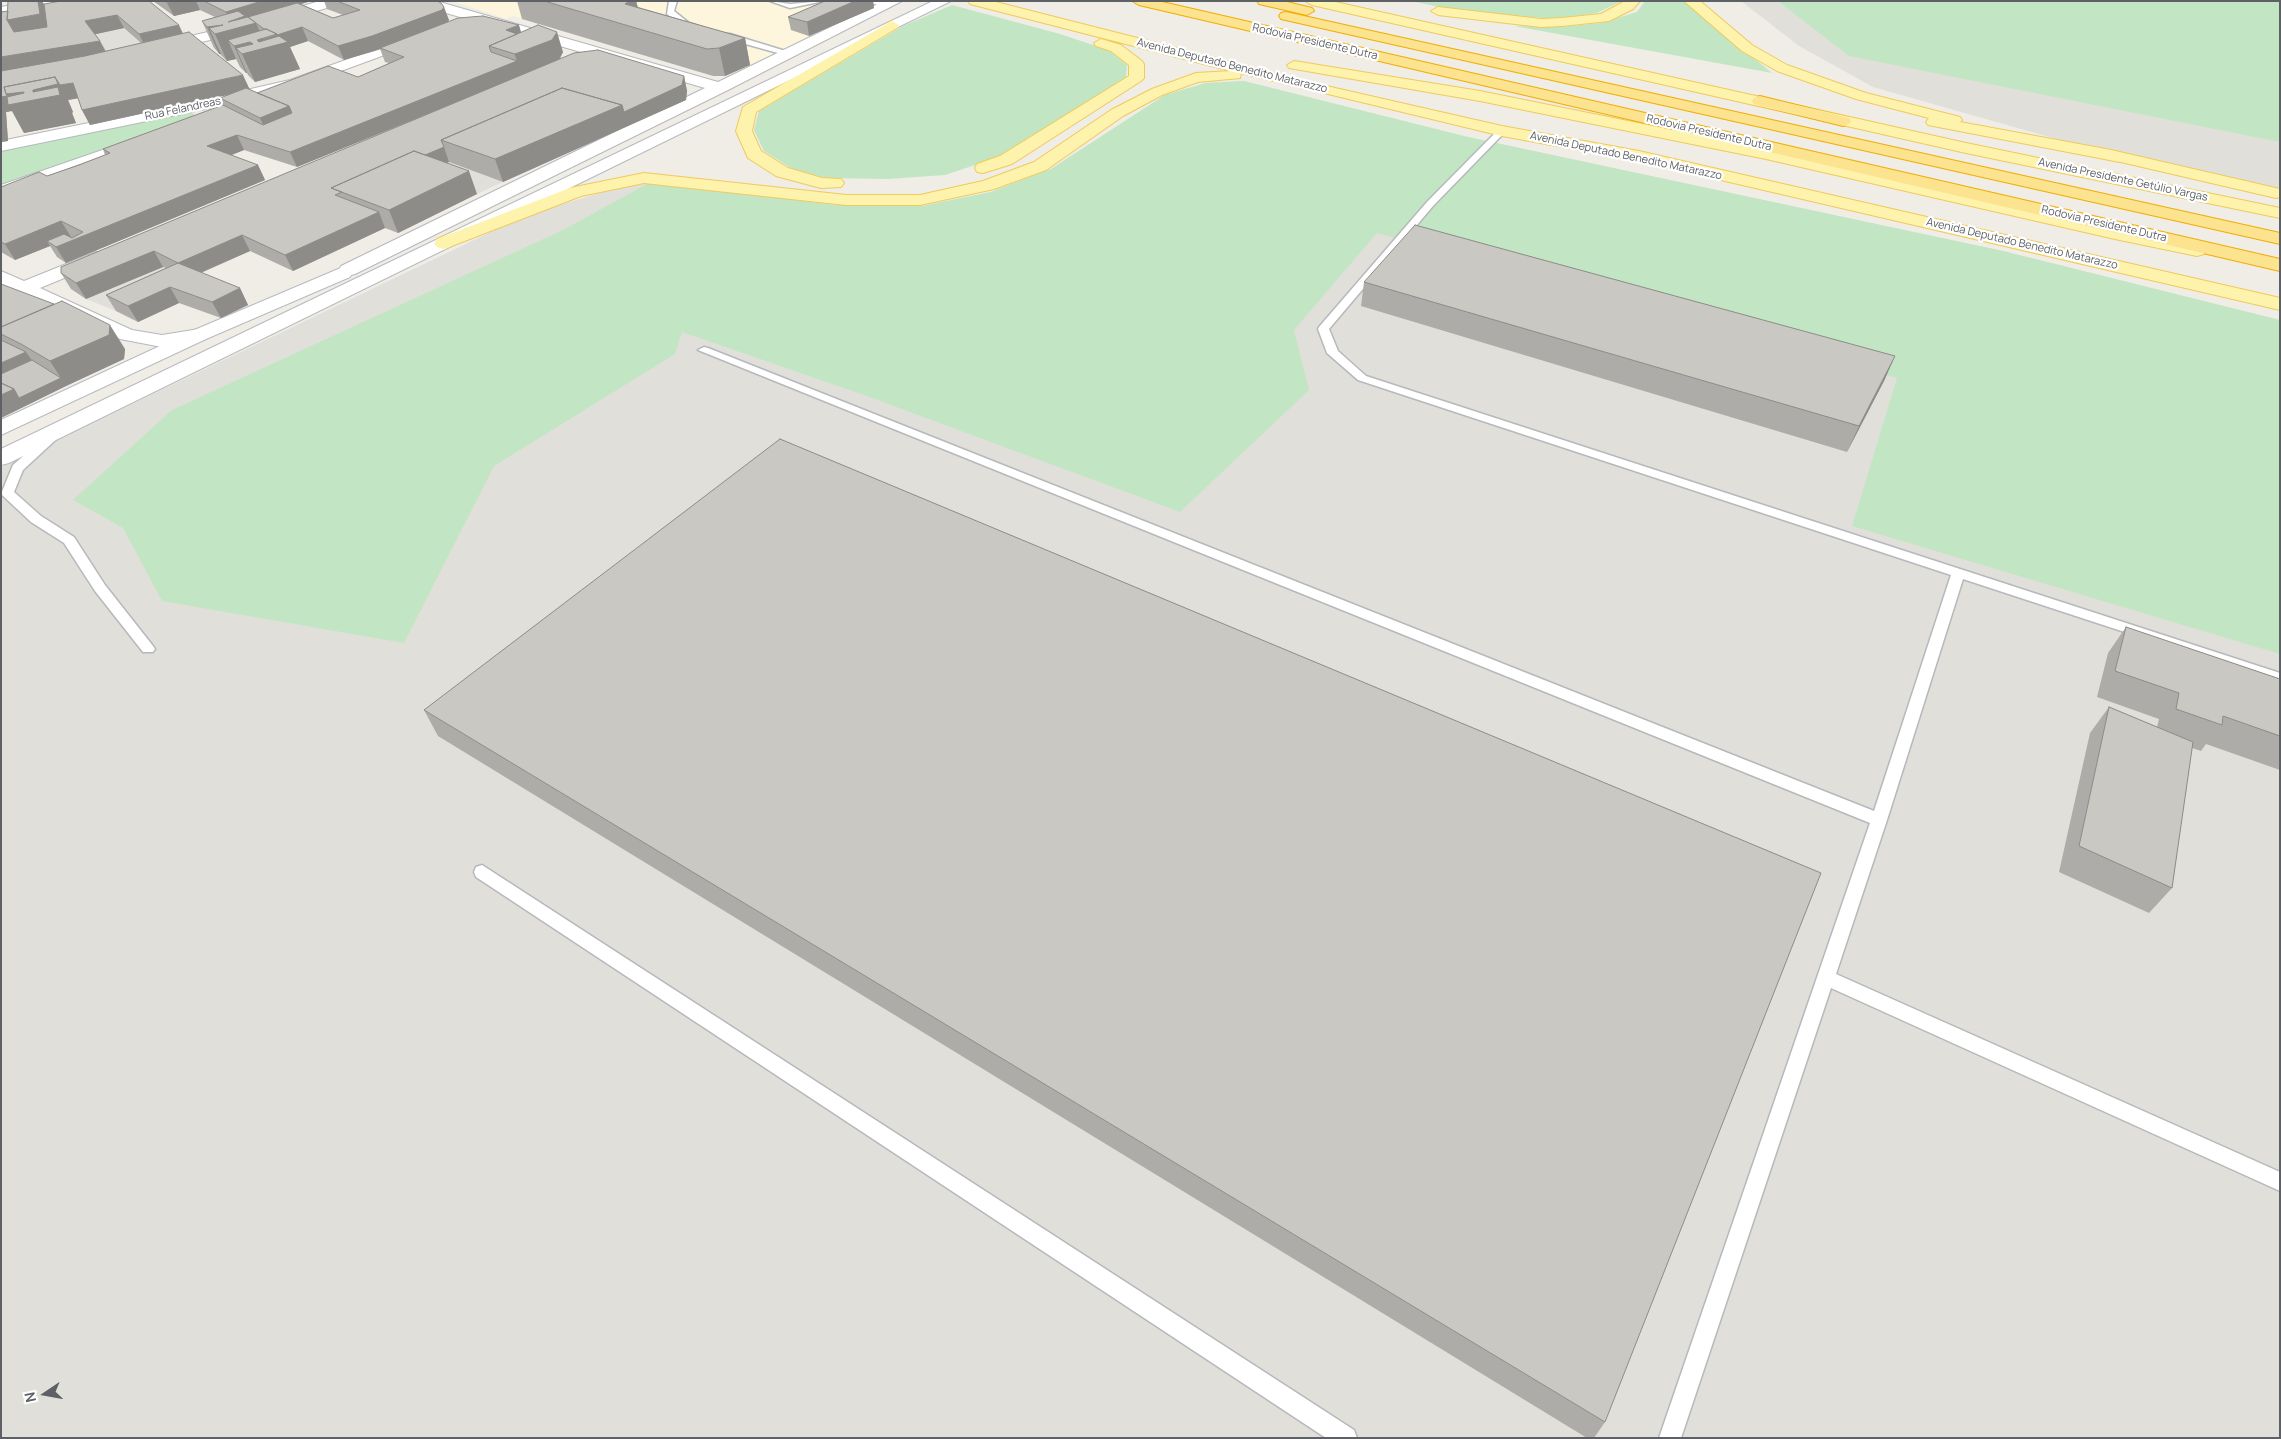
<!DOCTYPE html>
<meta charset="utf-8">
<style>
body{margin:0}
#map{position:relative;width:2281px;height:1439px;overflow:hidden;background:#efede5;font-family:Manrope,sans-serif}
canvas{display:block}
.frame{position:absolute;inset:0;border:2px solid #5d6166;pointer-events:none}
.north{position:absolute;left:20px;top:1369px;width:50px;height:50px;-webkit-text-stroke:4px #fff;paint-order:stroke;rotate:258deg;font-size:14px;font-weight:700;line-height:20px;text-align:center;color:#5d6166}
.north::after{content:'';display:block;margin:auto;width:18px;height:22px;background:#5d6166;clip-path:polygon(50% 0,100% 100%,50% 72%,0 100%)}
</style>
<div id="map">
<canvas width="2281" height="1439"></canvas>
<div class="frame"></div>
<div class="north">N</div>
</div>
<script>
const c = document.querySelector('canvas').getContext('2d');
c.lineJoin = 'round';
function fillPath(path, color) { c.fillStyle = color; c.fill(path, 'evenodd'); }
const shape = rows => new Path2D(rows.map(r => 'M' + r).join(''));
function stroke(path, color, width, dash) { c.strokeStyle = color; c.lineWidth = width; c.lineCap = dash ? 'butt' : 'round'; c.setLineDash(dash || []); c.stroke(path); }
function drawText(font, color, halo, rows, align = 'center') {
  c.font = font + ' Manrope,sans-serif'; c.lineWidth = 4.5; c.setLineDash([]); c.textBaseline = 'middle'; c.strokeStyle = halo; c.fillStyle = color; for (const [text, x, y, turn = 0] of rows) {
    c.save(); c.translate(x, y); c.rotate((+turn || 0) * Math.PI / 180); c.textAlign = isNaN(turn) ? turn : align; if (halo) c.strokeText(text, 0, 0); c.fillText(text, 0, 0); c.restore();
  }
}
fillPath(shape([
 [452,1,885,1,878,8,725,76,713,76,513,16,506,19]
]), '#fdf6dc');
fillPath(shape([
 [1741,1,2280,1,2280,189,2074,144,1873,87,1799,46],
 [124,28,146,48,107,55,92,35],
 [1244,81,1468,137,2003,251,2280,320,2280,1438,1,1438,1,467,526,215,620,187,647,184,710,190,836,205,922,206,991,192,1051,169,1165,95,1206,83],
 [450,162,503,182,477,194,435,168],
 [163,267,186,279,116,311,86,299]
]), '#e1dfda');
fillPath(shape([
 [1411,1,1622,1,1597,13,1554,19,1453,10],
 [1645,1,1684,1,1772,73,1514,26,1560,27,1601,23,1637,12],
 [1778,1,2280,1,2280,142,1849,56],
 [952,5,1060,34,1108,50,1127,65,1126,77,999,157,945,175,888,179,825,178,791,168,764,151,754,130,759,111,903,26],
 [1244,81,1468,137,2003,251,2280,320,2280,654,1852,526,1897,378,1377,233,1294,330,1309,390,1180,512,864,395,682,332,675,354,494,466,404,643,162,601,123,528,73,500,172,410,563,230,647,184,710,190,836,205,922,206,991,192,1051,169,1165,95,1206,83],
 [192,112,196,117,1,187,1,150]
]), '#c2e6c3');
const lane = shape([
 [669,1,677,1,674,11,689,23,698,26,698,30,683,27,667,14,669,1],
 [770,1,790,4,824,1,790,8,770,1],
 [865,1,878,1,891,6,887,8,865,1],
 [724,34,730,34,792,53,785,55,724,38,724,34],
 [1499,129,1506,131,1433,206,1329,329,1338,351,1366,376,2280,673,2280,683,1963,579,1887,820,1836,974,2280,1172,2280,1191,1831,988,1681,1438,1659,1438,1870,823,698,350,704,347,708,348,1874,811,1951,575,1358,380,1327,353,1318,329,1319,327,1427,202,1499,129],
 [56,430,62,434,23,470,14,492,41,516,74,537,105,585,153,646,155,649,153,652,143,652,95,591,64,543,31,522,1,494,13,465,52,431,56,430],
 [482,865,1354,1430,1357,1438,1326,1438,476,877,474,872,476,867,482,865]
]);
const street = shape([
 [320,1,343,1,341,4,228,36,161,51,154,47,156,44,225,28,320,1],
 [413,1,436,1,718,82,884,1,902,1,726,91,355,274,348,276,341,274,339,270,341,266,705,88,415,4,413,1],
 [415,35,420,36,422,39,420,42,300,86,220,106,1,151,1,141,220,96,290,80,415,35],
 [140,137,146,139,148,142,146,145,1,196,1,185,140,137],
 [96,252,103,254,105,258,103,262,40,288,132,330,162,335,199,329,206,331,209,335,206,339,162,347,120,339,1,284,1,271,24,281,96,252]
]);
const secondary = shape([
 [34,1,67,1,60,5,1,15,1,7,34,1],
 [933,1,951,1,9,463,1,465,1,449,933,1],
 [343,267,350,269,352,273,350,277,206,339,1,435,1,420,192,331,343,267]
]);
const primary = shape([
 [968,1,992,1,1322,85,1502,126,1639,151,2280,298,2280,310,1639,161,1502,136,1241,73,1240,78,1198,82,1162,95,1123,116,1046,170,994,189,920,205,846,205,644,183,581,196,449,247,443,249,437,247,434,243,437,239,570,188,644,173,846,195,920,195,983,181,1034,162,1111,110,1152,89,1196,73,1231,71,970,4,968,1],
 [1305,1,1331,1,1966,143,2280,208,2280,218,1966,153,1312,5,1305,1],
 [1625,1,1640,1,1633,9,1609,21,1562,26,1541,27,1438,15,1431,11,1438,7,1541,19,1562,18,1601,14,1625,1],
 [1684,1,1700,1,1752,45,1787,65,1866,93,1960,117,1962,120,1960,122,2111,150,2280,189,2280,197,2276,198,2125,163,1928,125,1926,122,1929,118,1856,99,1777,71,1742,51,1684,1],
 [892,21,899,25,897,28,756,112,752,131,761,151,788,168,822,178,841,179,844,183,841,187,821,188,776,176,748,158,736,131,743,107,892,21],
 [1101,39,1121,45,1142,61,1144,64,1144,78,1141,81,1012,164,983,173,977,172,975,168,977,164,1000,156,1129,76,1129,65,1111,51,1096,46,1094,43,1101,39],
 [1294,61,1480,91,1766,149,2115,229,2197,244,2204,246,2206,250,2204,254,2197,256,2115,239,1766,159,1480,101,1289,68,1287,65,1294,61]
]);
const highway = shape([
 [1132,1,1158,1,2280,259,2280,271,1139,5,1132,1],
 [1257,1,1283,1,1312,8,1314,11,1307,15,1259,4,1257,1],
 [1286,12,2280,233,2280,244,1281,19,1279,16,1281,13,1286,12],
 [1760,96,1849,118,1851,121,1849,124,1843,126,1754,104,1752,101,1754,98,1760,96]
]);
stroke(lane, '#b6b8bc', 3);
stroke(street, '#b6b8bc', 2);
stroke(secondary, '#b7babf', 2);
stroke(primary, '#efca5e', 2);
stroke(highway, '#f1ad04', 2);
fillPath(lane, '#fff');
fillPath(street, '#fff');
fillPath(secondary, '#fff');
fillPath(primary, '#fef3ac');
fillPath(highway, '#fbe390');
fillPath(shape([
 [8,1,42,1,44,4,149,1,183,34,250,90,257,93,358,77,389,63,385,62,380,49,344,60,308,41,290,47,300,69,255,82,248,75,247,73,246,73,240,67,236,59,227,61,214,48,202,21,215,17,200,10,174,16,153,1,311,1,301,4,333,18,343,15,327,9,324,1,437,1,449,20,448,22,521,32,563,52,560,59,684,76,687,91,686,100,628,126,503,182,449,162,447,163,477,194,398,233,385,228,293,271,250,251,201,273,240,288,248,305,221,318,179,303,138,322,116,311,106,295,166,268,163,267,86,299,71,289,61,273,412,120,297,167,244,150,231,155,258,165,265,180,66,263,57,257,50,246,15,260,1,252,1,187,47,176,105,155,103,149,223,105,220,98,232,94,90,125,82,110,78,98,68,100,73,112,72,113,76,123,24,133,12,111,6,112,8,141,1,142,1,12,8,11],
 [124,28,141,43,106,51,100,41,95,34],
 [517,1,636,1,638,7,745,38,750,65,725,76,713,76,522,19],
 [825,1,873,1,874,8,809,36,791,30,788,17],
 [1364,282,1895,356,1884,381,1847,452,1361,306],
 [1,284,125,349,124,359,66,386,1,418],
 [2126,627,2280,679,2280,770,2206,744,2201,751,2192,748,2172,888,2149,913,2059,872,2090,733,2109,707,2157,727,2159,719,2097,697,2108,653],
 [424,710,1605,1422,1594,1438,1587,1438,438,736]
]), '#aeaca8');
fillPath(shape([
 [38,1,42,1,51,18,54,41,22,46,7,20],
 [174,1,196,1,200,10,174,16,167,3],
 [262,1,311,1,251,20,256,23,263,39,302,27,308,41,290,47,300,69,255,82,242,54,236,48,247,73,246,73,234,46,228,40,236,59,227,61,215,34,209,28,221,54,219,54,207,27,230,21,226,12],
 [630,1,636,1,642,25,625,4],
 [855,1,873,1,874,8,809,36,807,22],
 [444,7,449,20,447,23,378,50,344,60,338,46],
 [117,15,124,28,92,35,85,21],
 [179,25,185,38,146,48,139,34],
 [519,25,523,39,557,32,563,52,558,61,297,167,290,152,517,61,506,30],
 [745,38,750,65,725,76,719,48],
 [100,41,107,55,1,72,1,57],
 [243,75,250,90,90,125,82,110],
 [684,76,687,91,686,100,628,126,503,182,495,159],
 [55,77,73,83,80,98,68,100,73,112,72,113,76,123,24,133,12,111,6,112,8,141,1,142,1,97,6,94,33,90],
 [289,106,299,128,270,139,260,118],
 [237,135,244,150,214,162,207,146],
 [444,147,449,162,364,200,342,192],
 [258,165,265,180,66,263,56,247],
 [469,171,477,194,398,233,389,210],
 [379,212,385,228,293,271,285,255],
 [61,221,71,237,47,241,50,246,15,260,5,244],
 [242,235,250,251,186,279,178,263],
 [154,251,163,267,86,299,76,283],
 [170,287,179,303,138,322,128,306],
 [240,288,248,305,221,318,212,302],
 [110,325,125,349,124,359,66,386,50,361],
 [26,352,37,368,1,385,1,363],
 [1895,356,1884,381,1847,452,1859,426],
 [61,378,66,386,1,418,1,395,14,389]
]), '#8d8c88');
const building = shape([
 [8,1,38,1,40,14,7,20,8,1],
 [61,1,149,1,179,25,139,34,117,15,85,21,100,41,1,57,1,12,8,11,7,20,14,32,47,27,44,4,61,1],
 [165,1,174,1,167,3,165,1],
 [204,1,262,1,226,12,204,1],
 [337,1,437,1,441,3,444,7,442,10,372,36,338,46,302,27,277,35,277,34,266,29,264,29,248,17,297,3,333,18,360,10,337,1],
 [544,1,630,1,625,4,745,38,719,48,707,49,544,1],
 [825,1,855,1,807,22,788,17,825,1],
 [238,11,245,16,228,22,248,17,256,23,215,34,209,28,223,25,207,27,202,21,238,11],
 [483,16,519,25,506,30,517,34,489,46,491,52,517,61,290,152,237,135,207,146,258,165,56,247,47,241,64,234,72,238,83,232,61,221,5,244,1,242,1,187,39,172,47,176,79,165,110,153,103,149,223,105,263,125,292,113,289,106,257,93,328,66,358,77,404,57,380,48,458,18,483,16],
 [538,25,557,32,552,40,515,54,489,46,538,25],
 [266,29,277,34,257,40,259,42,279,36,288,42,242,54,236,48,253,44,250,42,234,46,228,40,266,29],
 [189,32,243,75,82,110,73,83,60,85,55,77,4,87,7,96,1,97,1,71,85,56,189,32],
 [598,50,684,76,682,85,624,112,622,105,562,88,441,140,444,147,425,155,414,151,331,188,342,192,335,195,379,212,285,255,242,235,178,263,240,288,212,302,170,287,128,306,106,295,178,263,154,251,76,283,61,273,61,267,574,53,598,50],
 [55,77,58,84,33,90,33,92,58,87,60,95,8,105,7,97,24,93,24,92,6,94,4,87,55,77],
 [246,88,289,106,260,118,220,98,246,88],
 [562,88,622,105,495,159,441,140,562,88],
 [414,151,469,171,389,210,331,188,414,151],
 [1415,225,1895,356,1859,426,1364,282,1415,225],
 [1,284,54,304,1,327,1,284],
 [62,301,110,325,109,335,50,361,21,344,1,334,1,327,62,301],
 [1,340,26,352,1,363,1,340],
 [32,360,61,378,19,398,14,389,1,383,1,374,32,360],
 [1,383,14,389,1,395,1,383],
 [780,439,1821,873,1605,1422,424,710,780,439],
 [2126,627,2280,679,2280,736,2223,716,2222,725,2176,709,2179,693,2115,671,2126,627],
 [2109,707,2193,742,2172,888,2079,846,2109,707]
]);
fillPath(building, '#cac8c3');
stroke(building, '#8d8c88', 1);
drawText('11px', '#5d6166', '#fff', [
 ["Rodovia Presidente Dutra",1315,42,13],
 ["Avenida Deputado Benedito Matarazzo",1232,66,14],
 ["Rua Felandreas",183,109,-12],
 ["Rodovia Presidente Dutra",1709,133,13],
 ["Avenida Deputado Benedito Matarazzo",1626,156,12],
 ["Avenida Presidente Getúlio Vargas",2123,180,12],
 ["Rodovia Presidente Dutra",2104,224,13],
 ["Avenida Deputado Benedito Matarazzo",2022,244,13]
]);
</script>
